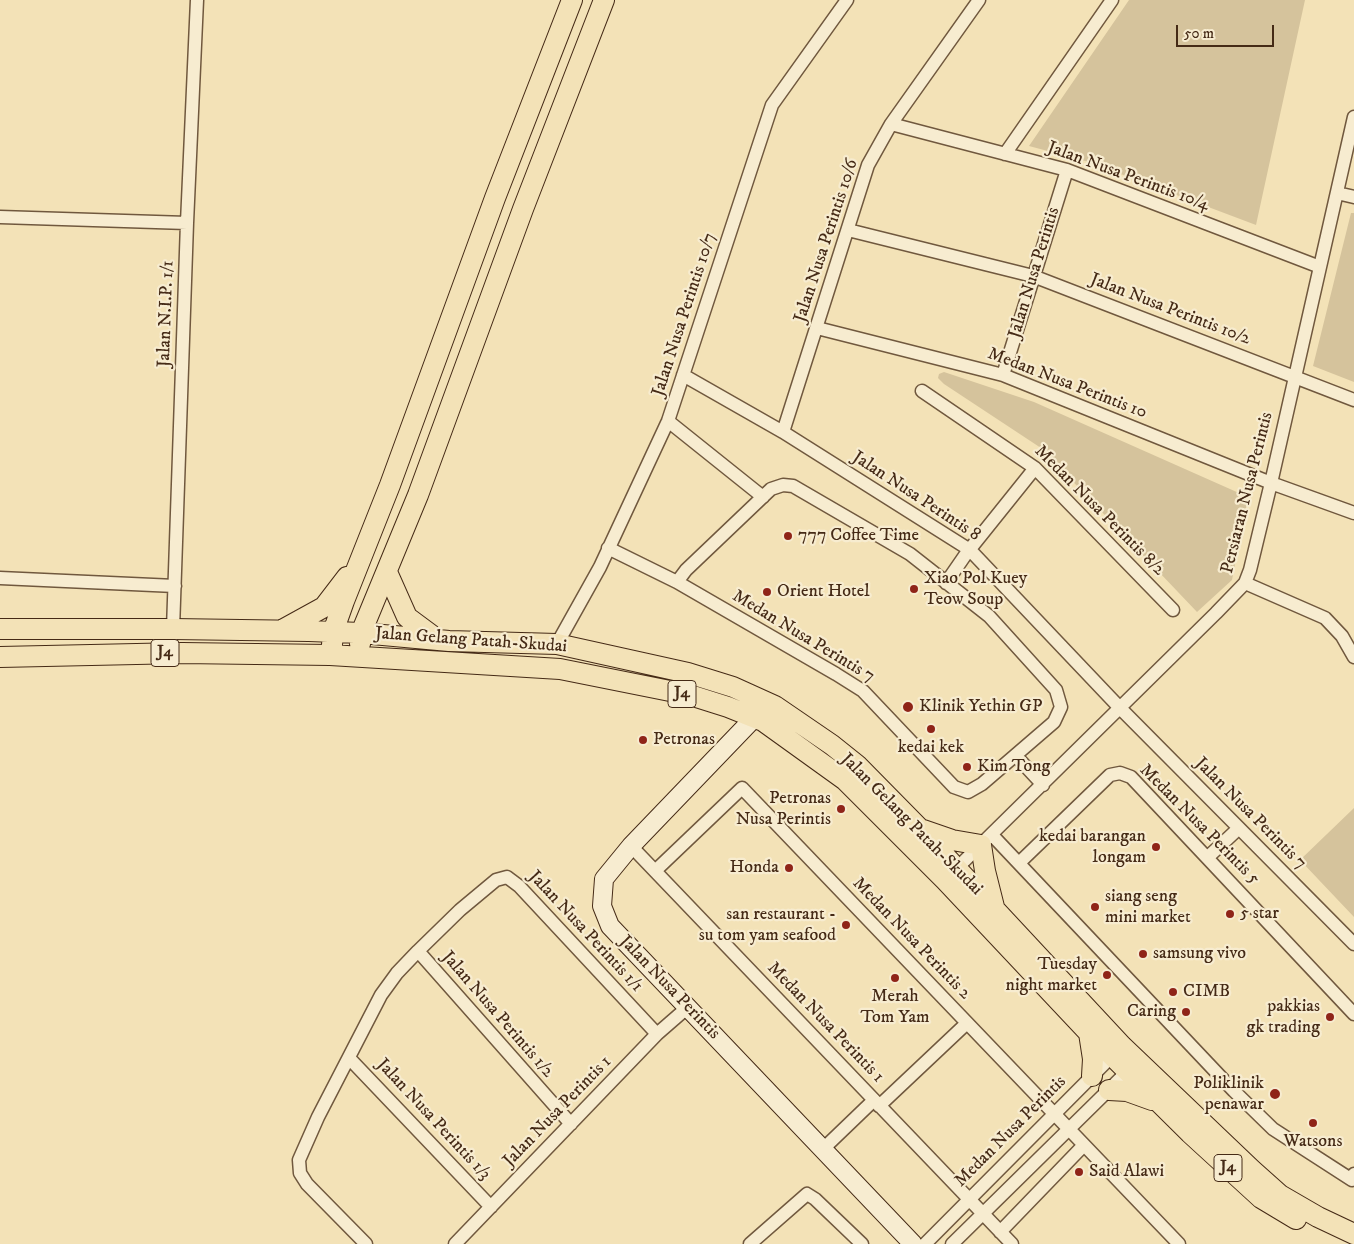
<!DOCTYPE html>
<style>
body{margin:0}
#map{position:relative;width:1354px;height:1244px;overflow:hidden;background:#f3e2b7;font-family:"IM FELL DW Pica",serif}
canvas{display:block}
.scale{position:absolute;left:1176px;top:25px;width:98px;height:22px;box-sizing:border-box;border:2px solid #452a16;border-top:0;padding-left:6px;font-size:15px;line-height:18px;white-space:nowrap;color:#452a16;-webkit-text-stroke:4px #f7ecd0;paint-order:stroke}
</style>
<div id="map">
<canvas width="1354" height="1244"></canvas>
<div class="scale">50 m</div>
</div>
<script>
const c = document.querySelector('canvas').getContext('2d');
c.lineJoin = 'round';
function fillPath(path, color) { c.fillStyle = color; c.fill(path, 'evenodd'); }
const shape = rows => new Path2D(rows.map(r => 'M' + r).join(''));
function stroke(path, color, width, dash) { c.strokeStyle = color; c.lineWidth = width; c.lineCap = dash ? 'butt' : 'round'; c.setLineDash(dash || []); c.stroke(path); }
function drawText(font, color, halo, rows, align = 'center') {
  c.font = font + ' "IM FELL DW Pica",serif'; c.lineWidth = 4.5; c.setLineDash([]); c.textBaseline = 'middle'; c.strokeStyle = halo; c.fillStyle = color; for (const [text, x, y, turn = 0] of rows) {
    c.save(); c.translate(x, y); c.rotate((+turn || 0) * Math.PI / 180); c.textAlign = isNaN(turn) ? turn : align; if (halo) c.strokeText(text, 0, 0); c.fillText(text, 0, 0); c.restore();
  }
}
fillPath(shape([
 [1129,0,1305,0,1256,225,1089,162,1029,146],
 [1351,213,1354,213,1354,382,1313,366],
 [944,372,1034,402,1248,497,1232,580,1197,612,1041,448,944,384,938,378,939,374],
 [1354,808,1354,917,1300,860]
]), '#d5c39c');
const street = shape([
 [891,124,1067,170,1320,267],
 [1005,154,1112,0],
 [1337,193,1354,197],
 [0,217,187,223],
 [848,230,1033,276,1354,400],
 [817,328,1003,375,1271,483,1354,513],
 [683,375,783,432,970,550,1120,708,1354,944],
 [1003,375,1067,170],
 [922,391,1035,468,1173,610],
 [668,421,763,497],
 [783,432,868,165,891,124,979,0],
 [608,548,677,582,836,674,863,691,954,787,968,792,982,784,1054,722,1061,707,1056,690,989,616,910,554,793,486,783,485,771,489,686,570,677,582],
 [0,578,175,586],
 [946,583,966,554,1035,468],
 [1245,583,1325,618,1342,636,1354,657],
 [173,629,187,223,197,0],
 [557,644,600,567,668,421,772,105,847,0],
 [1016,756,1043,785],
 [992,835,1234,1091,1273,1129,1352,1180,1354,1174],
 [631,846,1012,1244],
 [1208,857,1239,828],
 [1019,863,1110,775,1120,773,1131,777,1354,1014],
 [655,871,742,788,1179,1244],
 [952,873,1216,613,1245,583,1250,570,1271,483,1354,117],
 [418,951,571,1124],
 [349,1058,491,1207],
 [879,1106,967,1023],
 [823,1149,874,1100],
 [1000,1232,1084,1145],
 [366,1244,307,1184,300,1173,299,1160,318,1117,381,995,397,973,418,951,460,910,496,880,507,877,519,886,657,1034],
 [455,1244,657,1034,688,1007],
 [750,1244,807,1194,815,1199,862,1244],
 [925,1244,1117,1051],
 [952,1244,1133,1066]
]);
const secondary = shape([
 [754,718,631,846,604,879,602,906,610,926,913,1244]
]);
const primary = shape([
 [387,572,407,617,438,640],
 [0,629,173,629,309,631,361,633,449,641,557,644,688,673,733,687,775,706,832,745,857,765,919,828,1122,1046,1252,1170,1280,1195,1318,1217,1354,1234],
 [284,629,324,607,347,577],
 [360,644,361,633,418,495,523,209,604,0],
 [332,645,333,632,344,601,390,485,495,198,572,0],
 [0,657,182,653,330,655,560,669,690,695,728,707,763,721,845,780,945,880,1089,1033,1190,1133,1261,1198,1296,1219],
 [923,830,952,840,981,845,985,871,994,907],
 [1089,1033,1093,1059,1092,1076],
 [1109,1090,1127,1091,1152,1100]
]);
stroke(street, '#70583e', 15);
stroke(secondary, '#452a16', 20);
stroke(primary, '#452a16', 22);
stroke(street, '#f7ecd0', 12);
stroke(secondary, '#f7ecd0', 18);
stroke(primary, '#f3e2b7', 20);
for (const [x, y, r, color] of [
 [788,536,5,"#8f2418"],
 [914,589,5,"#8f2418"],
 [767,592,5,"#8f2418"],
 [908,707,6,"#8f2418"],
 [931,729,5,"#8f2418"],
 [643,740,5,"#8f2418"],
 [967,767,5,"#8f2418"],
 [841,809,5,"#8f2418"],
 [1156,847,5,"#8f2418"],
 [789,868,5,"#8f2418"],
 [1095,907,5,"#8f2418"],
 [1230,914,5,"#8f2418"],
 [846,925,5,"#8f2418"],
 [1143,954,5,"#8f2418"],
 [1107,975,5,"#8f2418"],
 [895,978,5,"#8f2418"],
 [1173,992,5,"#8f2418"],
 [1186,1012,5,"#8f2418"],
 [1330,1017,5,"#8f2418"],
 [1275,1094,6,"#8f2418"],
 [1313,1123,5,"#8f2418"],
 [1079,1172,5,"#8f2418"]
]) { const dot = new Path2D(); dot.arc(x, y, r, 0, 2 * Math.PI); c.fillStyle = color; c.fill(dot); stroke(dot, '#f7ecd0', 2); }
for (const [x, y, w] of [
 [165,653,28],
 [682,694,28],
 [1228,1168,28]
]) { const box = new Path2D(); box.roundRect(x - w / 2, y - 13.5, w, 27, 4); c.fillStyle = '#f7ecd0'; c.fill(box); stroke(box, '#452a16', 1); }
drawText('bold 16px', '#452a16', null, [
 ["J4",165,653],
 ["J4",682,694],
 ["J4",1228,1168]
]);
drawText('18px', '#452a16', '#f7ecd0', [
 ["Jalan Nusa Perintis 10/4",1128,177,20],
 ["Jalan Nusa Perintis 10/6",827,241,-72],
 ["Jalan Nusa Perintis",1035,273,-73],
 ["Jalan Nusa Perintis 10/2",1170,310,21],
 ["Jalan N.I.P. 1/1",167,314,-88],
 ["Jalan Nusa Perintis 10/7",685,315,-72],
 ["Medan Nusa Perintis 10",1067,384,21],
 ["Persiaran Nusa Perintis",1248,493,-76],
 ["Jalan Nusa Perintis 8",916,497,33],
 ["Medan Nusa Perintis 8/2",1099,511,45],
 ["Medan Nusa Perintis 7",803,637,31],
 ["Jalan Gelang Patah-Skudai",471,641,4],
 ["Jalan Nusa Perintis 7",1250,814,45],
 ["Jalan Gelang Patah-Skudai",911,825,45],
 ["Medan Nusa Perintis 5",1199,825,45],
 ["Jalan Nusa Perintis 1/1",585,932,47],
 ["Medan Nusa Perintis 2",911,939,46],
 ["Jalan Nusa Perintis",669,988,46],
 ["Jalan Nusa Perintis 1/2",497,1015,49],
 ["Medan Nusa Perintis 1",825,1023,46],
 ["Jalan Nusa Perintis 1",558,1112,-46],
 ["Jalan Nusa Perintis 1/3",433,1120,47],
 ["Medan Nusa Perintis",1011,1132,-45]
]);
drawText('18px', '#452a16', '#f7ecd0', [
 ["777 Coffee Time",798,536],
 ["Xiao Pol Kuey",924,579],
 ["Teow Soup",924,600],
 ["Orient Hotel",777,592],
 ["Klinik Yethin GP",919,707],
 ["Petronas",653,740],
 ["kedai kek",931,748,"center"],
 ["Kim Tong",977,767],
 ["Petronas",831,799,"right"],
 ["Nusa Perintis",831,820,"right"],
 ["kedai barangan",1146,837,"right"],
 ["longam",1146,858,"right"],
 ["Honda",779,868,"right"],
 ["siang seng",1105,897],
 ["mini market",1105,918],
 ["5 star",1240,914],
 ["san restaurant -",836,915,"right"],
 ["su tom yam seafood",836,936,"right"],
 ["samsung vivo",1153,954],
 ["Tuesday",1097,965,"right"],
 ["night market",1097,986,"right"],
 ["CIMB",1183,992],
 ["Merah",895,997,"center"],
 ["Tom Yam",895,1018,"center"],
 ["pakkias",1320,1007,"right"],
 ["gk trading",1320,1028,"right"],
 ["Caring",1176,1012,"right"],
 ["Poliklinik",1264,1084,"right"],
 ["penawar",1264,1105,"right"],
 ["Watsons",1313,1142,"center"],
 ["Said Alawi",1089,1172]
], 'left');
</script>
